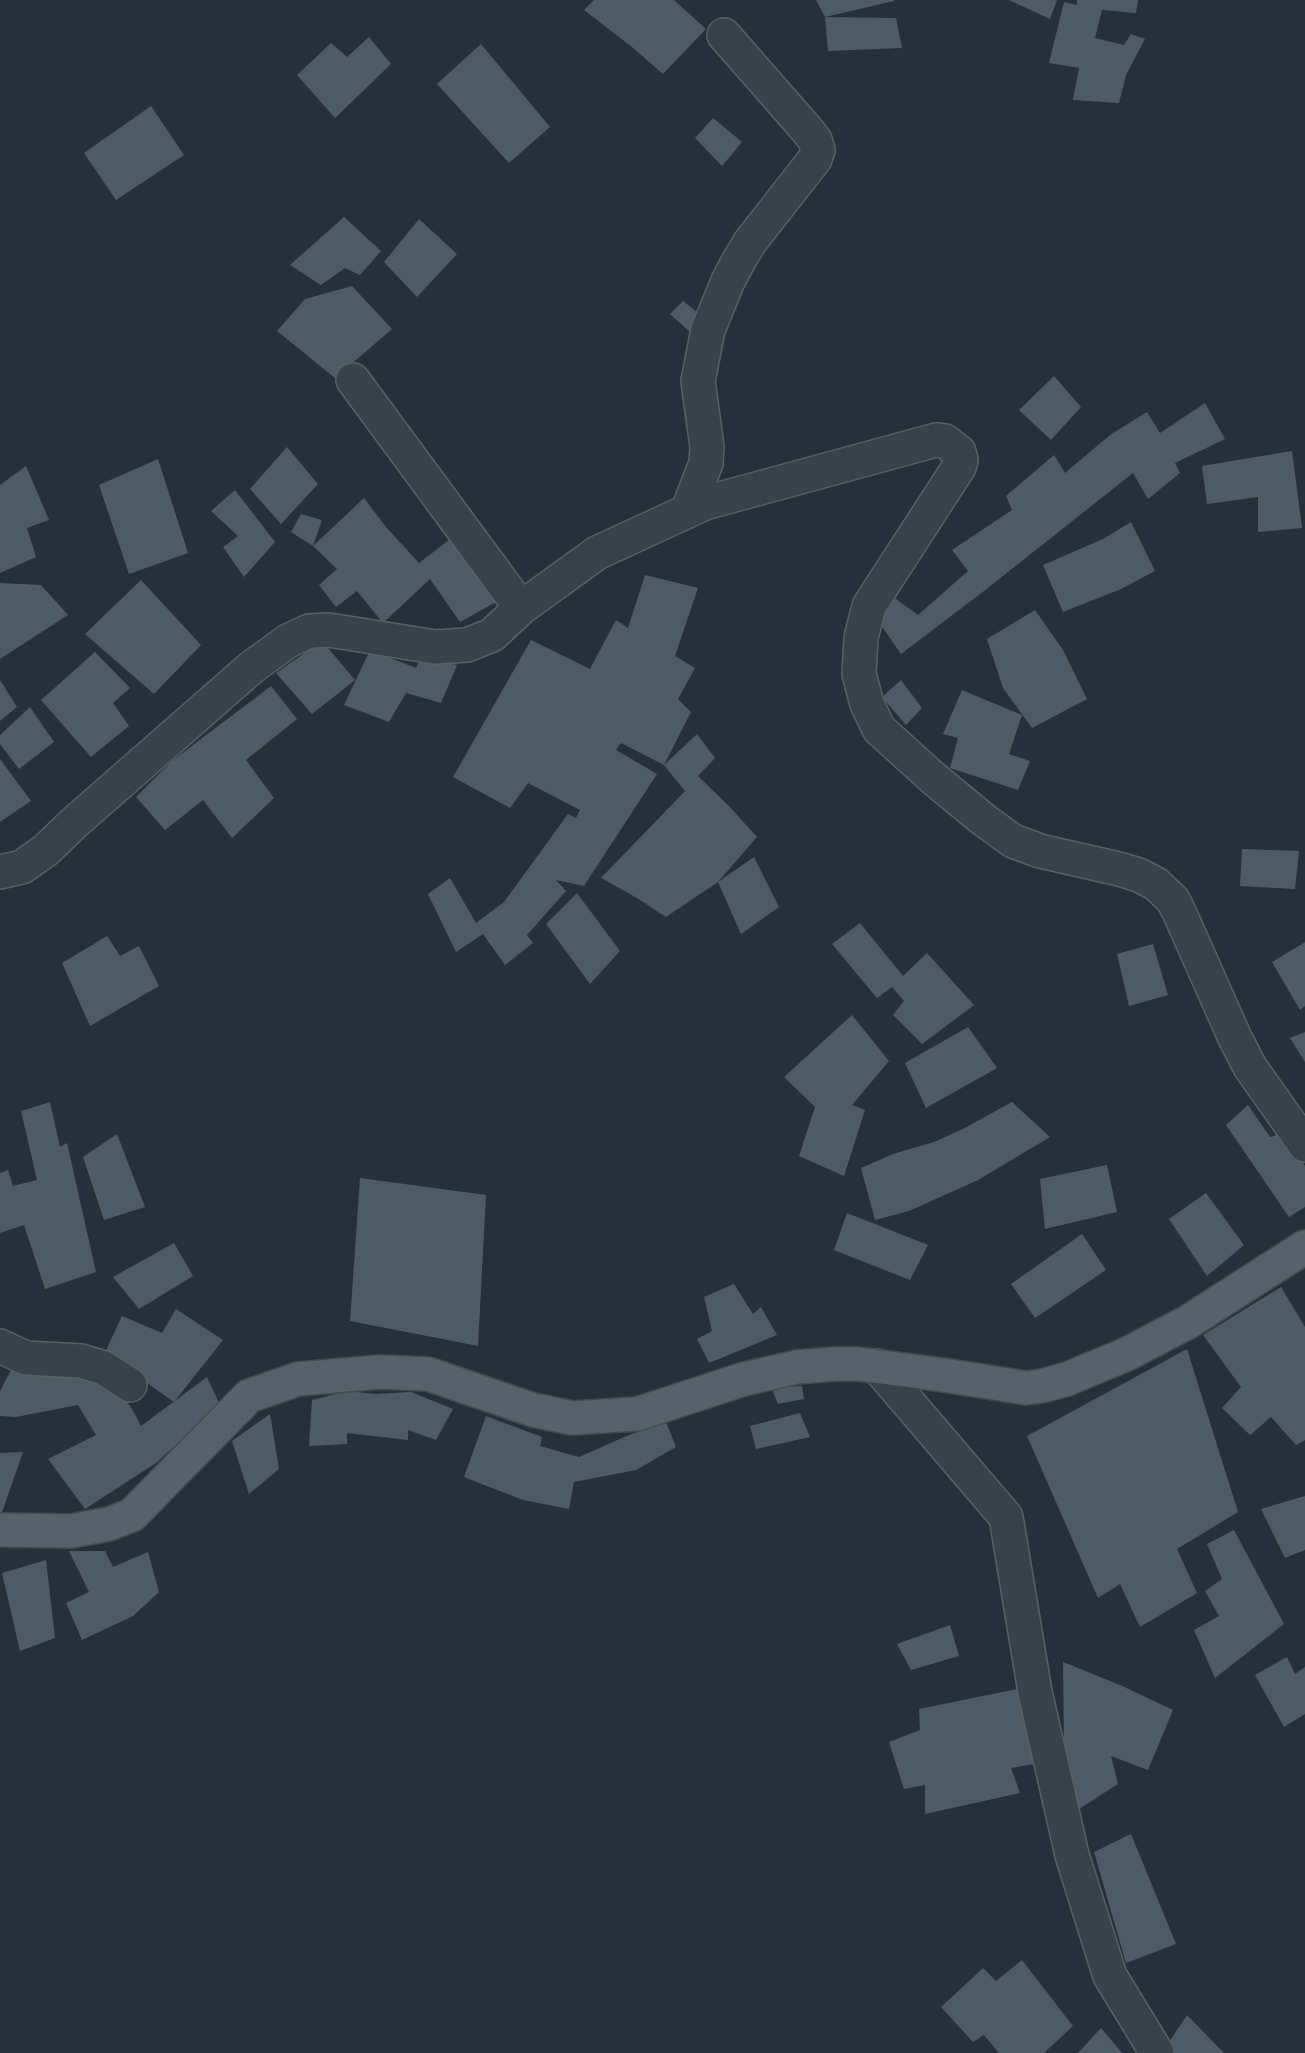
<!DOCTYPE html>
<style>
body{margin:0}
canvas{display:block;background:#25303a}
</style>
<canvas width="1305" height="2053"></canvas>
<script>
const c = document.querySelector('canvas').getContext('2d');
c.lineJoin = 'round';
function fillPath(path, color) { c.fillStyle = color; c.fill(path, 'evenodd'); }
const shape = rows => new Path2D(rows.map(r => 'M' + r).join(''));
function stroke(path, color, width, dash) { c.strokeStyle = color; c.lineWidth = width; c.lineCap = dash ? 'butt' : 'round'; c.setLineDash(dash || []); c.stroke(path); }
fillPath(shape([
 [594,0,674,0,706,29,663,74,632,47,584,10],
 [816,0,894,0,894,1,825,17],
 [1009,0,1057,0,1050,19],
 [1077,0,1138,0,1136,13,1102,10,1095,38,1124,45,1131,34,1145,39,1126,75,1119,103,1073,100,1079,68,1049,63,1064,2,1077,5],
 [825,17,896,18,902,48,828,51],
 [369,37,391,64,335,118,297,75,331,43,347,57],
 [481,44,550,127,509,163,437,84],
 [151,106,184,155,116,200,84,153],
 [713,118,742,142,722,166,695,138],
 [344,217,381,251,360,275,345,268,321,285,290,265],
 [419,219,457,254,417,297,384,262],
 [352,286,392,329,335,378,277,331,305,299],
 [683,301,703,317,690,332,670,314],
 [1054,376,1081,407,1051,440,1019,410],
 [1205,403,1225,439,1175,463,1180,473,1148,499,1133,473,984,591,901,654,876,618,889,594,918,615,968,571,952,550,1012,510,1006,496,1054,455,1065,473,1110,435,1147,412,1160,433],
 [287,447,318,484,281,524,250,489],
 [1292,451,1302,528,1258,532,1258,497,1207,504,1202,466],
 [158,459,188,553,129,574,99,485],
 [26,466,49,520,27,528,36,557,0,573,0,485],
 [235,490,275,542,244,577,223,547,238,536,211,511],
 [364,498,386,527,419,563,453,537,496,602,460,622,430,579,383,623,357,591,336,607,319,585,337,569,313,546,291,532,301,514,322,520,313,546],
 [1131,522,1155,571,1121,589,1063,612,1043,565,1103,539],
 [645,575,698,588,675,656,695,668,678,699,691,712,664,765,697,734,715,758,698,776,729,806,757,837,718,882,754,857,779,907,741,934,718,882,666,917,637,898,601,878,685,791,664,765,621,743,616,750,657,774,584,886,556,880,566,891,527,935,533,943,505,965,483,934,456,952,428,894,450,878,476,923,504,902,568,814,576,818,580,810,528,783,510,808,453,777,531,640,590,669,616,620,628,628],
 [141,580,201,645,154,694,85,634],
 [0,583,41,585,68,615,0,659],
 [1035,610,1063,650,1087,699,1032,728,1003,688,987,639],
 [322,641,355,680,312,714,276,673],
 [370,650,416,668,421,657,457,665,441,703,406,693,389,722,344,705],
 [95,652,130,688,113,703,129,726,91,757,41,700],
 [0,680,17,707,0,721],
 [901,680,922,708,906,725,882,697],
 [271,686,297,719,246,760,274,798,232,838,203,800,165,830,136,797,172,761],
 [962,690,1022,715,1009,754,1030,761,1018,790,950,768,958,738,943,734],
 [30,707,54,742,19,769,0,744,0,735],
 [0,759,31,801,0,822],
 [1242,849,1299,851,1295,889,1240,886],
 [577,893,620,951,590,984,546,924],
 [860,923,903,976,927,953,974,1005,922,1044,893,1015,904,1001,892,987,877,998,832,944],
 [107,936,120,956,139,946,159,986,90,1026,62,963],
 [1305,942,1305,1006,1300,1010,1272,962],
 [1153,944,1168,995,1129,1006,1117,954],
 [852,1015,889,1061,852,1105,865,1110,844,1176,799,1156,815,1107,784,1077],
 [968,1027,997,1068,926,1108,905,1063],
 [1305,1032,1305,1062,1290,1038],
 [50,1102,60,1147,67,1143,96,1272,45,1289,24,1225,0,1233,0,1173,8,1170,13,1186,37,1180,21,1111],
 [1012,1102,1050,1137,978,1180,909,1211,875,1220,861,1168,893,1154,934,1142,963,1129],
 [1248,1105,1270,1137,1283,1133,1305,1166,1305,1207,1289,1217,1226,1125],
 [117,1134,145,1207,104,1220,83,1157],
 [1107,1165,1117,1212,1045,1229,1040,1179],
 [360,1178,486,1195,478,1346,350,1321],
 [1206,1193,1244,1245,1207,1276,1169,1219],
 [847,1213,928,1245,910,1280,834,1250],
 [1082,1234,1106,1270,1035,1318,1011,1284],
 [174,1243,193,1276,139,1309,113,1277],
 [734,1284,753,1314,761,1307,777,1335,709,1363,697,1339,712,1331,704,1297],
 [1281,1287,1305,1327,1305,1440,1296,1445,1271,1417,1250,1435,1222,1408,1241,1387,1203,1335],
 [176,1309,223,1340,174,1402,137,1376,102,1359,122,1316,162,1333],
 [1187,1349,1238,1512,1177,1549,1197,1593,1140,1627,1120,1584,1098,1598,1027,1436],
 [11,1370,49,1374,91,1374,122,1394,135,1414,141,1426,207,1377,220,1405,156,1463,85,1509,48,1459,96,1435,78,1405,16,1417,0,1416,0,1391],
 [802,1386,804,1399,778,1404,771,1387],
 [347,1391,375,1394,411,1392,453,1409,436,1440,408,1430,408,1440,347,1433,347,1444,309,1446,312,1400],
 [800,1413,810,1437,756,1449,750,1426],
 [270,1414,279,1469,249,1494,232,1441],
 [486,1416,542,1437,540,1446,579,1457,629,1435,666,1422,676,1447,636,1470,574,1482,569,1509,523,1500,464,1477],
 [23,1452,0,1518,0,1453],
 [1305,1496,1305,1550,1285,1558,1261,1509],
 [1234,1530,1284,1624,1215,1678,1194,1630,1219,1616,1205,1591,1222,1579,1207,1544],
 [69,1551,105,1551,113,1567,148,1552,159,1592,133,1616,82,1640,66,1603,89,1592],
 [46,1560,55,1638,20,1651,2,1573],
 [950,1625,959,1656,911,1670,897,1644],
 [1287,1657,1295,1674,1305,1667,1305,1714,1284,1727,1255,1675],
 [1063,1662,1120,1685,1173,1710,1148,1770,1111,1756,1118,1784,1079,1809,1064,1742],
 [1017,1689,1034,1764,1011,1768,1020,1793,925,1814,925,1785,904,1789,889,1742,920,1730,919,1709],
 [1131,1834,1176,1944,1126,1963,1094,1852],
 [1022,1960,1073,2026,1044,2053,999,2053,984,2035,973,2042,941,2007,983,1968,996,1981],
 [1187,2015,1224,2053,1173,2053,1167,2045],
 [1101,2028,1122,2053,1078,2053]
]), '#4e5b65');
const minor = shape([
 [353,380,521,608],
 [688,510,706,463,707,447,698,381,708,330,728,281,738,262,750,242,815,159,818,150,815,140,808,131,724,35],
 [0,872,22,867,46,850,74,823,252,667,288,641,309,631,329,630,435,647,467,645,492,635,521,608,597,553,705,503,936,440,945,441,959,452,961,460,959,467,869,606,861,638,859,674,867,704,879,729,933,778,984,820,1013,841,1040,851,1119,869,1139,875,1156,884,1173,900,1180,914,1235,1038,1250,1067,1305,1145],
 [0,1346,26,1358,81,1361,104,1368,130,1385],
 [877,1366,1006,1517,1035,1692,1072,1855,1110,1976,1157,2053]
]);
const major = shape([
 [0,1530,71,1531,109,1524,132,1515,249,1396,298,1379,380,1372,428,1374,533,1410,572,1418,637,1414,744,1379,797,1367,836,1364,858,1364,943,1375,1026,1388,1042,1386,1067,1379,1127,1354,1188,1322,1305,1247]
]);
stroke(minor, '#576069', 36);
stroke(major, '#424b54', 36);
stroke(minor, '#39424b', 33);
stroke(major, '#57616b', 33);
</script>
